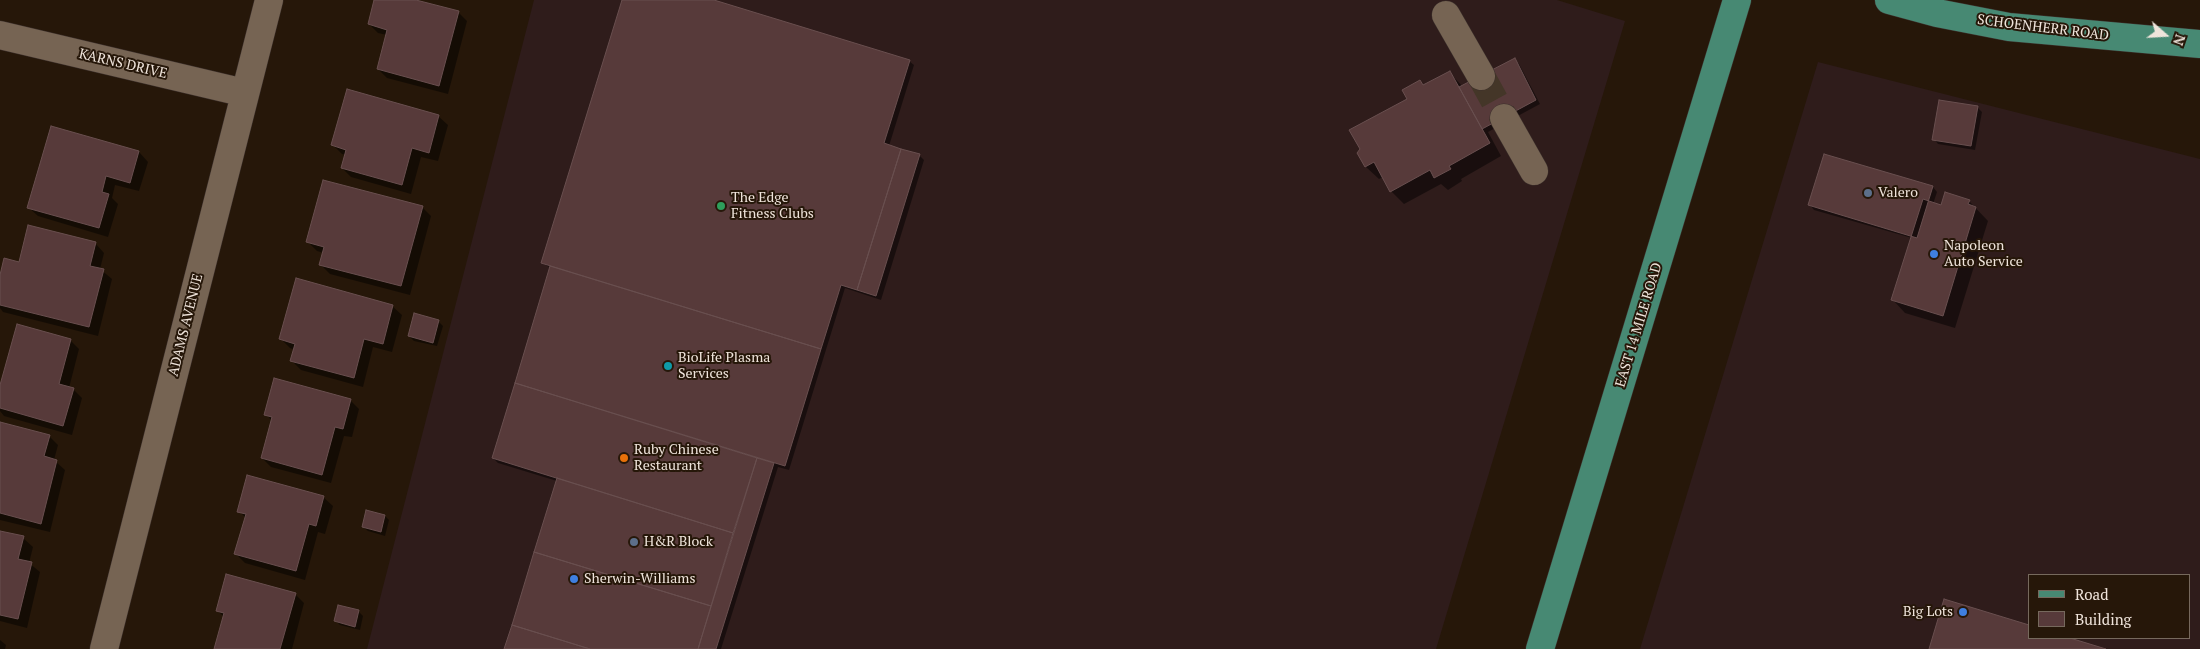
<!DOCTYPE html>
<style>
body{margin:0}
#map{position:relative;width:2200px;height:649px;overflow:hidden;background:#261709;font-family:"PT Serif",serif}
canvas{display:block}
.legend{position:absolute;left:2028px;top:574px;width:162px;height:65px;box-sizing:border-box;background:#261709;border:1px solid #76695d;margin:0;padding:6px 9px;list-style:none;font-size:15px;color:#efe4db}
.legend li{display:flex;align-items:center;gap:10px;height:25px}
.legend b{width:25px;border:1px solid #76695d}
.north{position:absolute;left:2140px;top:10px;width:50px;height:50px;-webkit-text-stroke:4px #261709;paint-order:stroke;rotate:109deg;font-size:14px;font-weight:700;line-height:20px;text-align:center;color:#efe4db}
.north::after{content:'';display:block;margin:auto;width:18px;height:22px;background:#efe4db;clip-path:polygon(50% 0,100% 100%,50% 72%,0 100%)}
</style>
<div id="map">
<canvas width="2200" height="649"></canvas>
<ul class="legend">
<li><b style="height:6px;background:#478973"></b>Road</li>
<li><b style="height:14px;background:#573a3a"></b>Building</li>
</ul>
<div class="north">N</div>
</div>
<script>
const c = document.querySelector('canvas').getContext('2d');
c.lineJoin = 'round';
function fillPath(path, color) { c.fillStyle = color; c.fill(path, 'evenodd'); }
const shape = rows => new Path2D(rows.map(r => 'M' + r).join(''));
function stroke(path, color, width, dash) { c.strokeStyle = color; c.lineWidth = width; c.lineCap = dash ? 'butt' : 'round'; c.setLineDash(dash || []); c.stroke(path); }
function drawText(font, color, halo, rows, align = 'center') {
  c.font = font + ' "PT Serif",serif'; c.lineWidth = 4; c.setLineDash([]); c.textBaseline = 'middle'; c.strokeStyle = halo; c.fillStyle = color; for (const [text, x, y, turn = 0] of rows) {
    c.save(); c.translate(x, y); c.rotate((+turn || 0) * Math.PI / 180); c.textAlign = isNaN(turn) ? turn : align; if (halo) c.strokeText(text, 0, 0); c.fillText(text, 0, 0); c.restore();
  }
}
fillPath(shape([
 [534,0,1557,0,1625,21,1436,649,367,649],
 [1818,62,2200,159,2200,649,1640,649],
 [2029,575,2189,575,2189,638,2029,638]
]), '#2f1c1b');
fillPath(shape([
 [375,0,416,0,458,12,467,21,448,94,387,78,378,69,387,35,378,33,369,24],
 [624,0,710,0,909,61,914,65,889,146,919,155,924,160,881,300,845,288,789,470,778,467,721,649,505,649,557,481,498,463,493,458,551,268,542,263],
 [1514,59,1519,64,1540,104,1488,132,1501,156,1461,179,1462,181,1448,190,1441,184,1404,204,1391,191,1383,177,1379,179,1366,167,1359,153,1409,99,1420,81,1424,86,1449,72,1463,87],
 [1977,107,1982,112,1975,150,1938,144,1934,139],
 [438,116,448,125,438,161,421,157,411,194,351,177,342,168,346,155,342,154,333,145],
 [52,127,139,152,148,162,139,191,115,185,112,198,118,204,108,237,38,216,28,207],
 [1933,187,1937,192,1933,204,1942,206,1969,201,1988,221,1955,328,1905,313,1893,300,1912,238,1814,210,1810,205],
 [422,207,431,216,410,295,330,274,321,265,324,253,317,251,308,242],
 [95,243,104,253,100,269,112,279,98,336,3,312,0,308,0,280,20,264],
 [392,306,402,315,392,352,373,347,363,387,301,370,292,361,295,350,290,348,281,339],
 [438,321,443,326,437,346,414,341,409,336],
 [70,340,79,349,69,388,73,389,82,398,72,435,4,416,0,411,0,390],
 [350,400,359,409,352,437,344,436,331,483,271,467,262,458,272,421,266,414],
 [0,423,49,436,58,445,54,460,65,470,50,532,0,520],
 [323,497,333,506,325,534,318,532,305,580,245,563,236,554,246,518,239,511],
 [385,516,389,520,385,536,368,531,363,527],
 [0,532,23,538,33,547,29,563,40,572,27,628,0,621],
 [295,594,304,603,292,649,215,649,224,617,217,610],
 [339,606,359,612,363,616,360,630,340,625,335,620],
 [0,640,6,645,5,649,0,649]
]), '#0007');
const building = shape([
 [374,0,416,0,459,11,439,86,377,69,387,30,368,24,374,0],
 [622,0,714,0,910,60,884,143,901,149,857,290,841,285,821,349,541,263,622,0],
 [1515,58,1536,100,1482,129,1459,87,1515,58],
 [1450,71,1490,143,1449,166,1451,169,1434,178,1430,170,1390,192,1374,162,1365,167,1357,153,1360,149,1349,130,1407,99,1402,90,1420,80,1423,85,1450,71],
 [347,89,439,115,429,153,412,148,402,185,341,168,346,150,331,145,347,89],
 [1939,100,1978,106,1971,146,1932,140,1939,100],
 [51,126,139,151,130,183,106,176,102,192,109,194,99,228,27,208,51,126],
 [901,149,920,154,876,296,857,290,901,149],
 [1824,154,1933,186,1917,238,1808,205,1824,154],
 [323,180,423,206,401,286,319,265,324,247,306,242,323,180],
 [1945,192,1970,200,1968,204,1976,207,1943,316,1891,300,1923,199,1941,205,1945,192],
 [28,225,96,242,90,266,104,269,89,327,0,305,0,275,4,258,19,262,28,225],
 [550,266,821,349,785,466,515,383,550,266],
 [296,278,393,305,383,344,364,339,354,378,290,361,295,344,279,339,296,278],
 [414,313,439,320,433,343,408,336,414,313],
 [17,324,71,339,59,384,74,388,63,426,0,408,0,385,17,324],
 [274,378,351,399,343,429,335,427,322,475,261,458,272,417,264,415,274,378],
 [515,383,757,458,733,533,492,458,515,383],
 [0,422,50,435,44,456,57,460,41,524,0,513,0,422],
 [757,458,774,463,716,649,698,649,757,458],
 [247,475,324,496,316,526,309,524,296,571,234,554,246,514,237,512,247,475],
 [557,478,733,533,711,606,534,552,557,478],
 [366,510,385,515,381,532,362,527,366,510],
 [0,531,24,536,18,559,32,562,18,619,0,615,0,531],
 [534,552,711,606,698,649,590,649,512,625,534,552],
 [226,574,296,593,280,649,214,649,224,613,216,611,226,574],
 [1944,599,2029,625,2029,638,2070,638,2106,649,1929,649,1944,599],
 [338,605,359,610,355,627,334,621,338,605],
 [512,625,590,649,504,649,512,625]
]);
fillPath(building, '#573a3a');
stroke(building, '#694f4f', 1);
stroke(shape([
 [1481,76,1504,118]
]), '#443628', 28, [28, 14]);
const minor = shape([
 [1446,15,1481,76],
 [0,35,245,93],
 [1504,118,1534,171],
 [104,649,269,0]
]);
const major = shape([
 [1889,0,1937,13,2009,27,2200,44],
 [1540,649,1737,0]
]);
stroke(minor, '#3c302c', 29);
stroke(major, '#3c302c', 29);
stroke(minor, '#766453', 28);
stroke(major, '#478973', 28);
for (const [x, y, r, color] of [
 [1868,193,5,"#5c6f8a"],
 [721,206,5,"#2e9e5b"],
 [1934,254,5,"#3f7fe0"],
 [668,366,5,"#0f9aa8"],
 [624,458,5,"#e8710a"],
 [634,542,5,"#5c6f8a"],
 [574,579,5,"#3f7fe0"],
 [1963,612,5,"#3f7fe0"]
]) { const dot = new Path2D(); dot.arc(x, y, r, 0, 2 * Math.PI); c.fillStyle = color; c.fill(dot); stroke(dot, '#261709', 2); }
drawText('14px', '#efe4db', '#261709', [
 ["SCHOENHERR ROAD",2043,28,7],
 ["KARNS DRIVE",123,64,13],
 ["ADAMS AVENUE",186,325,-76],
 ["EAST 14 MILE ROAD",1639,325,-73]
]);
drawText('14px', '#efe4db', '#261709', [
 ["Valero",1878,193],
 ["The Edge",731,198],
 ["Fitness Clubs",731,214],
 ["Napoleon",1944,246],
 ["Auto Service",1944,262],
 ["BioLife Plasma",678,358],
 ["Services",678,374],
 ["Ruby Chinese",634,450],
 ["Restaurant",634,466],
 ["H&R Block",644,542],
 ["Sherwin-Williams",584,579],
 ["Big Lots",1953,612,"right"]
], 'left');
</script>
